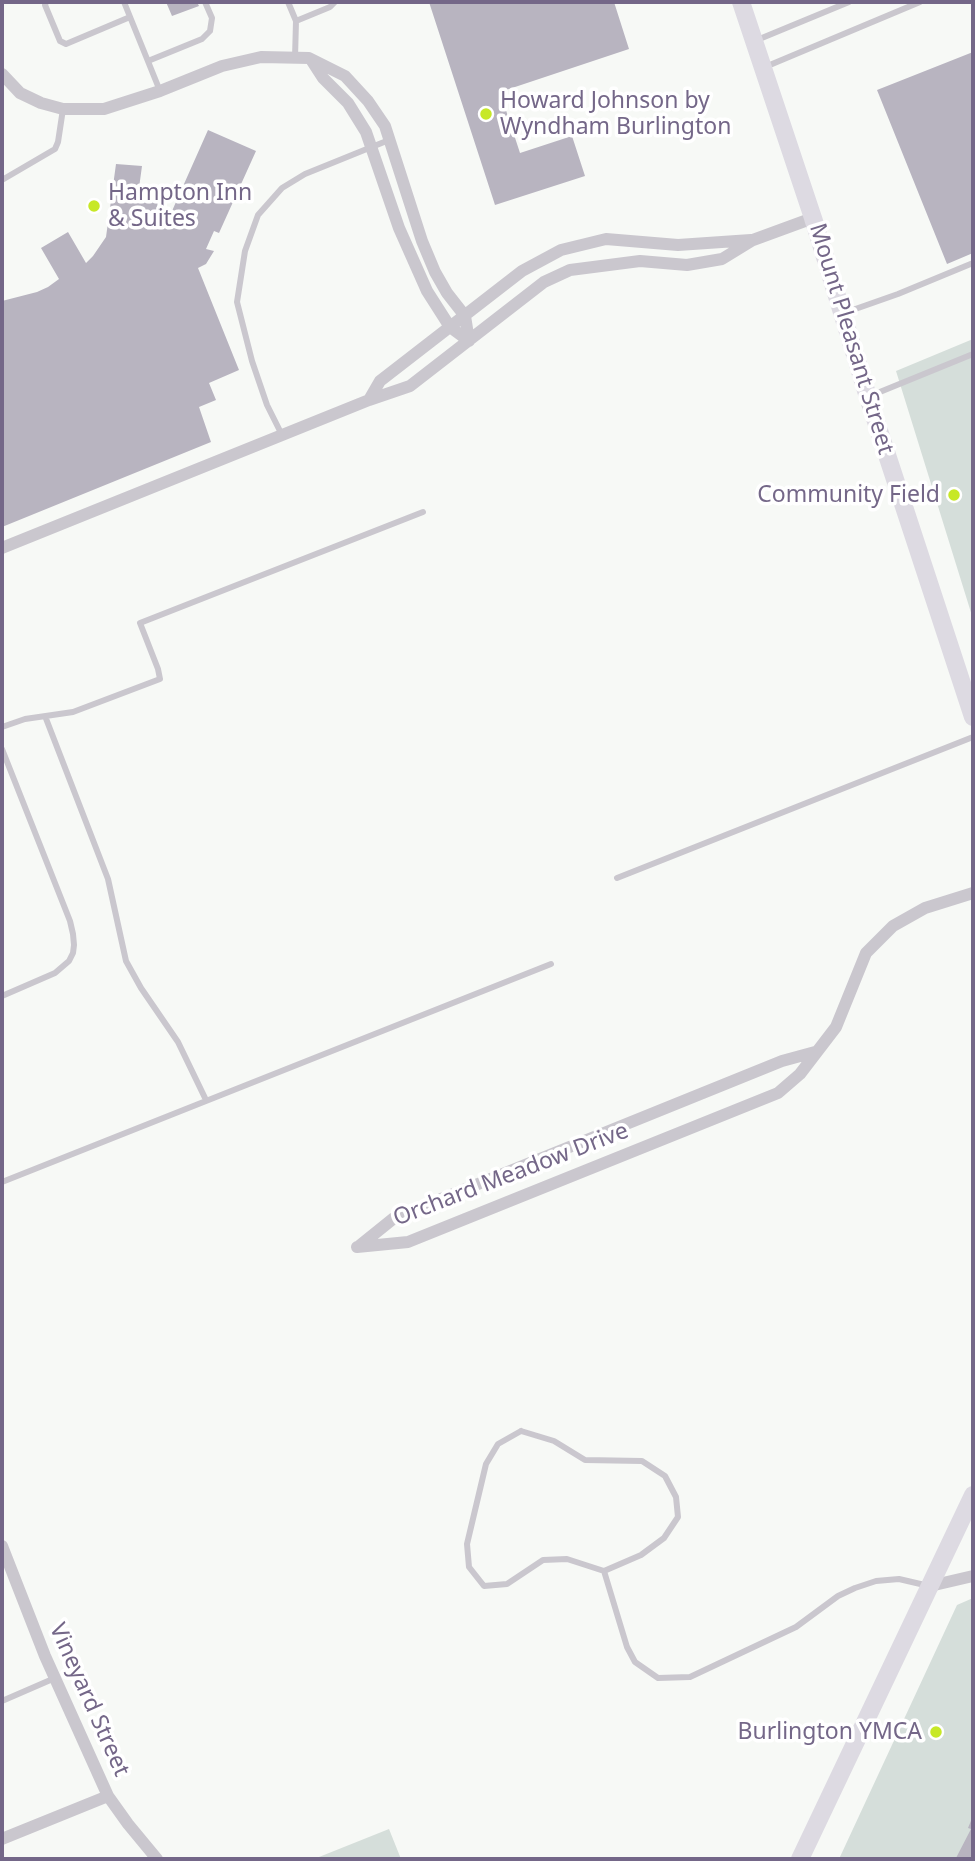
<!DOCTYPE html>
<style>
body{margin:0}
#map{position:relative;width:975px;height:1861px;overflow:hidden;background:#f7f9f6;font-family:"Noto Sans",sans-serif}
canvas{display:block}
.frame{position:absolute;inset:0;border:4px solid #746788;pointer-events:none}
</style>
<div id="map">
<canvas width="975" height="1861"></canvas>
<div class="frame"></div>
</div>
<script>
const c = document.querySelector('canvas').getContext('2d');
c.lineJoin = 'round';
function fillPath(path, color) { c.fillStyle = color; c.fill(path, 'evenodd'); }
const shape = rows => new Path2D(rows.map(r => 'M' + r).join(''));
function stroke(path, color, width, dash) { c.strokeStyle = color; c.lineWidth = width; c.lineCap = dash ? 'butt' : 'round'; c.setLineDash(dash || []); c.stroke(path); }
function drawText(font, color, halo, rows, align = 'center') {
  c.font = font + ' "Noto Sans",sans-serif'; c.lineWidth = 7; c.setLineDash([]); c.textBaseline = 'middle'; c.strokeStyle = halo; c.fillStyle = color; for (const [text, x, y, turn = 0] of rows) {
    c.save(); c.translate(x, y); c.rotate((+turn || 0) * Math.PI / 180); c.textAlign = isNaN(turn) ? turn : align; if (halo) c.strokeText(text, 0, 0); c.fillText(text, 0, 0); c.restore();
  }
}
fillPath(shape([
 [973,339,973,619,896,371],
 [973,1598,973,1859,839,1859,957,1605],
 [389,1829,401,1859,314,1859]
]), '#d5deda');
fillPath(shape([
 [166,2,197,2,199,6,172,16],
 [429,2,614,2,629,49,500,92,520,153,572,136,585,176,495,205],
 [973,52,973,253,947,264,877,90],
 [208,130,256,151,219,233,214,231,206,249,214,251,206,264,198,268,239,370,209,383,216,400,199,407,211,442,2,527,2,301,37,292,48,287,59,279,41,248,68,232,86,263,93,256,106,237,116,164,142,166,139,188,159,191,157,208,172,211],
 [973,1816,973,1859,958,1859,956,1858,971,1829,968,1828]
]), '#b8b4c0');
stroke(shape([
 [46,2,45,5,60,41,66,44,130,17],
 [124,2,160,91],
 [288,2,296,21,295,58],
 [296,21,330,7,335,2],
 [757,40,849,2],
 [148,61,202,39,210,31,212,18,205,2],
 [765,67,920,2],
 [2,180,55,149,58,142,63,109],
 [844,313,898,294,973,263],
 [870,396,973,354],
 [282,435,267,405,252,361,237,302,245,251,258,215,282,188,305,174,389,140],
 [45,716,108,879,126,961,141,988,178,1042,206,1100],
 [2,727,25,719,73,712,160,679,158,669,140,623,423,512],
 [2,749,70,921,73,934,74,945,73,953,69,961,55,973,2,996],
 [617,878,973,737],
 [2,1182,551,964],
 [521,1431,554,1441,585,1460,642,1461,665,1476,676,1497,678,1517,664,1538,641,1555,604,1571,567,1559,543,1560,507,1584,484,1586,469,1567,467,1544,486,1464,498,1444,521,1431],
 [604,1571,627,1647,635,1662,658,1678,690,1677,796,1627,838,1596,855,1588,876,1581,899,1579,929,1586],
 [2,1701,55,1678]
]), '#cac7ce', 6);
stroke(shape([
 [312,61,323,78,348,103,366,132,399,228,427,291,450,327,469,341],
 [2,74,20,93,41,103,63,109,104,109,160,91,222,66,261,57,309,58,345,76,368,101,385,126,422,241,435,272,447,293,465,316,469,341],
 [369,400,380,381,522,271,561,250,606,239,678,245,751,240],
 [2,548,369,400,410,386,544,282,570,270,640,261,687,265,722,259,753,240,813,218],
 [357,1247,408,1242,778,1093,800,1074,836,1027,866,953,893,926,925,908,973,893],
 [358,1247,394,1218,782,1061,815,1052],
 [2,1546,45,1656,108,1796,128,1824,157,1859],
 [930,1586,973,1576],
 [2,1839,108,1796]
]), '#cac7ce', 12);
stroke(shape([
 [741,2,813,218,868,397,973,717],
 [800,1859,973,1495]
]), '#dddae2', 18);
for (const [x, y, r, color] of [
 [486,114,7,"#c7e827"],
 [94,206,7,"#c7e827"],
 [954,495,7,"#c7e827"],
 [936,1732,7,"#c7e827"]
]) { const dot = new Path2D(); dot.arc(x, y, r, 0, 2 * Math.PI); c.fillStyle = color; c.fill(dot); stroke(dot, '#fff', 2.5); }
drawText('23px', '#746788', '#fff', [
 ["Howard Johnson by",500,101],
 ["Wyndham Burlington",500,127],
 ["Hampton Inn",108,193],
 ["& Suites",108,219],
 ["Community Field",940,495,"right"],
 ["Burlington YMCA",922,1732,"right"]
], 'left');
drawText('23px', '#746788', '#fff', [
 ["Mount Pleasant Street",851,339,73],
 ["Orchard Meadow Drive",511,1175,-21],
 ["Vineyard Street",89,1700,66]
]);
</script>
